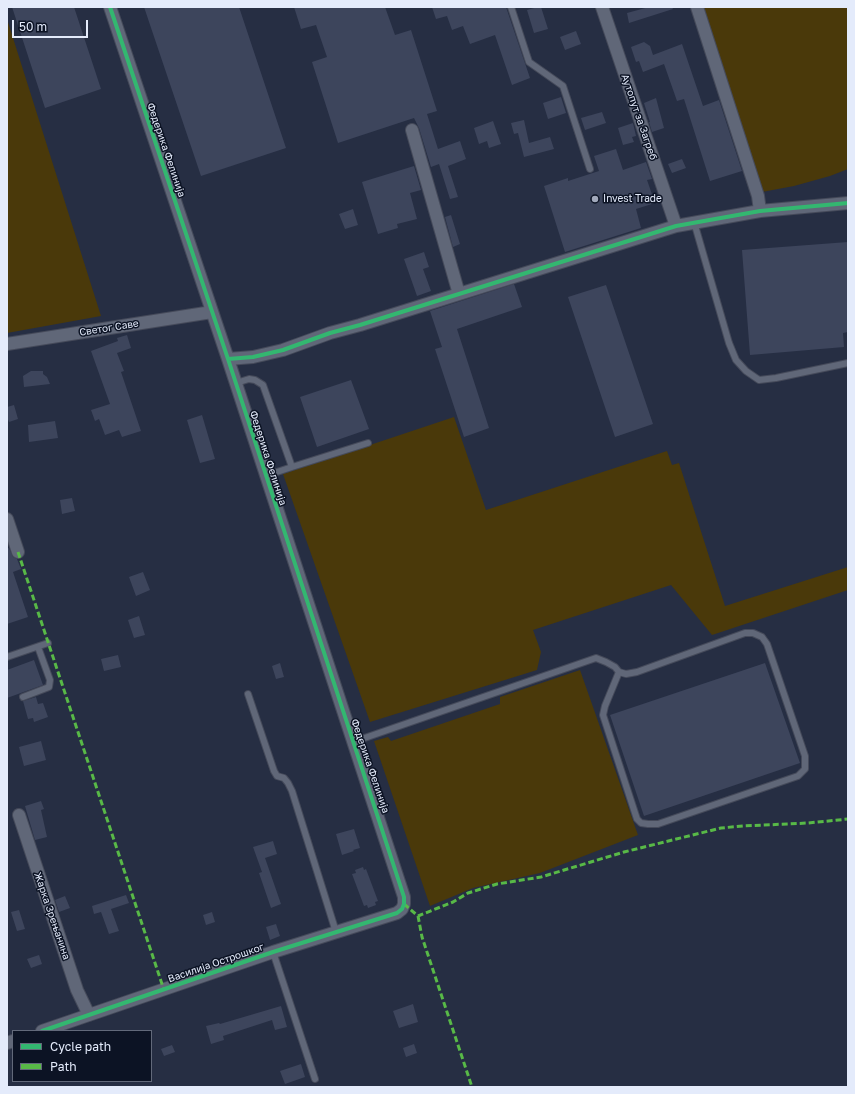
<!DOCTYPE html>
<meta charset="utf-8">
<style>
body{margin:0}
#map{position:relative;width:855px;height:1094px;overflow:hidden;background:#262e43;font-family:"Golos Text",sans-serif}
canvas{display:block}
.frame{position:absolute;inset:0;border:8px solid #e4ebfb;pointer-events:none}
.legend{position:absolute;left:12px;top:1030px;width:140px;height:52px;box-sizing:border-box;background:#0c1324;border:1px solid #62697a;margin:0;padding:5px 7px;list-style:none;font-size:12px;color:#e4ebfb}
.legend li{display:flex;align-items:center;gap:8px;height:20px}
.legend b{width:20px;border:1px solid #62697a}
.scale{position:absolute;left:12px;top:20px;width:76px;height:18px;box-sizing:border-box;border:2px solid #e4ebfb;border-top:0;padding-left:5px;font-size:12px;line-height:14px;white-space:nowrap;color:#e4ebfb;-webkit-text-stroke:3px #0c1324;paint-order:stroke}
</style>
<div id="map">
<canvas width="855" height="1094"></canvas>
<div class="frame"></div>
<ul class="legend">
<li><b style="height:5px;background:#33b770"></b>Cycle path</li>
<li><b style="height:5px;background:#58b947"></b>Path</li>
</ul>
<div class="scale">50 m</div>
</div>
<script>
const c = document.querySelector('canvas').getContext('2d');
c.lineJoin = 'round';
function fillPath(path, color) { c.fillStyle = color; c.fill(path, 'evenodd'); }
const shape = rows => new Path2D(rows.map(r => 'M' + r).join(''));
function stroke(path, color, width, dash) { c.strokeStyle = color; c.lineWidth = width; c.lineCap = dash ? 'butt' : 'round'; c.setLineDash(dash || []); c.stroke(path); }
function drawText(font, color, halo, rows, align = 'center') {
  c.font = font + ' "Golos Text",sans-serif'; c.lineWidth = 3; c.setLineDash([]); c.textBaseline = 'middle'; c.strokeStyle = halo; c.fillStyle = color; for (const [text, x, y, turn = 0] of rows) {
    c.save(); c.translate(x, y); c.rotate((+turn || 0) * Math.PI / 180); c.textAlign = isNaN(turn) ? turn : align; if (halo) c.strokeText(text, 0, 0); c.fillText(text, 0, 0); c.restore();
  }
}
fillPath(shape([
 [700,7,848,7,848,169,830,176,794,186,762,192],
 [7,19,101,316,7,333],
 [454,417,486,510,667,451,672,465,679,463,725,606,848,567,848,590,712,635,671,585,533,630,541,652,537,670,370,722,283,474],
 [580,670,638,835,540,873,473,888,430,906,374,741,388,737,391,741,500,704,500,697]
]), '#4a390a');
fillPath(shape([
 [12,7,74,7,101,89,45,108],
 [144,7,239,7,286,148,201,176],
 [294,7,385,7,395,35,411,30,437,111,427,114,438,149,460,141,466,159,448,166,458,197,450,199,439,164,431,167,419,128,414,118,338,143,312,62,327,57,316,25,301,29],
 [432,7,506,7,530,78,512,85,495,35,470,44,463,26,452,30,447,16,436,19],
 [538,7,541,7,548,29,534,33,527,10],
 [649,7,672,7,673,9,629,23,627,13],
 [576,31,581,44,565,50,560,37],
 [644,42,650,46,653,55,682,44,703,106,719,100,742,171,710,181,684,99,677,101,664,64,643,72,639,61,636,62,631,47],
 [561,97,566,113,548,119,543,103],
 [656,98,664,128,652,132,649,122,650,122,644,103],
 [602,112,606,123,585,130,581,118],
 [524,120,529,143,550,137,554,149,524,157,518,133,514,134,511,123],
 [493,121,501,144,489,148,487,141,479,144,474,128],
 [633,123,636,136,632,137,634,142,623,145,618,128],
 [616,149,623,170,646,162,652,179,647,180,655,203,636,209,641,228,565,252,544,186,568,178,568,181,599,171,594,156],
 [682,159,686,168,672,173,668,164],
 [414,166,421,190,410,193,417,219,397,224,398,228,378,234,362,182],
 [353,209,358,225,345,229,339,214],
 [451,215,460,244,453,247,445,217],
 [848,242,848,332,843,333,844,347,750,355,742,250],
 [424,252,429,267,423,269,431,291,417,296,404,259],
 [514,284,522,307,457,329,489,428,464,437,435,349,442,347,430,311],
 [606,285,653,424,615,437,568,297],
 [127,335,131,348,117,353,124,371,121,372,141,431,122,437,119,430,105,435,99,419,95,421,91,410,110,404,91,351,118,341,117,338],
 [31,371,43,371,43,374,47,377,50,384,24,387,23,376],
 [351,380,369,429,317,447,300,397],
 [14,405,18,419,9,422,7,417,7,407],
 [202,415,215,459,200,463,187,420],
 [55,421,58,438,29,442,28,425],
 [72,498,75,511,62,514,60,500],
 [9,548,13,557,17,559,21,569,13,572,28,617,7,624,7,549],
 [143,572,150,590,136,596,129,577],
 [139,616,145,635,134,638,128,620],
 [118,655,121,667,104,671,101,659],
 [34,660,43,685,7,698,7,670],
 [280,663,284,677,276,679,272,666],
 [765,663,800,763,644,816,610,715],
 [36,697,38,704,43,703,48,717,34,722,33,718,28,719,23,701],
 [41,741,46,760,24,766,19,747],
 [41,801,44,809,41,810,47,837,35,840,25,806],
 [354,829,360,848,353,850,354,851,342,855,336,834],
 [273,841,277,854,265,858,281,904,271,908,259,873,262,872,253,847],
 [363,867,364,870,366,869,378,901,375,902,376,905,368,908,367,905,364,906,352,874,356,873,355,870],
 [126,895,129,903,111,909,119,931,109,934,101,912,94,914,92,906],
 [65,896,70,908,59,912,55,900],
 [19,910,25,929,17,931,11,912],
 [212,912,215,922,206,925,203,915],
 [276,924,280,936,270,940,266,927],
 [39,955,42,964,31,968,27,959],
 [413,1004,418,1022,399,1028,393,1011],
 [281,1006,287,1027,275,1030,272,1020,223,1036,224,1040,211,1044,206,1026,219,1023,220,1024],
 [414,1044,417,1053,406,1057,403,1048],
 [172,1045,175,1052,164,1056,161,1049],
 [301,1064,305,1077,285,1084,280,1071]
]), '#3d455c');
const service = shape([
 [511,7,529,62,563,86,590,169],
 [694,222,729,343,736,360,746,371,759,380,776,378,848,363],
 [236,383,249,379,255,380,263,385,292,467,265,476],
 [292,467,368,443],
 [7,657,48,643],
 [248,694,274,771,277,776,284,778,288,783,292,791,336,932],
 [23,697,49,687,50,680,38,647],
 [353,742,596,658,606,662,615,667,619,672,626,674,637,672,745,633,753,633,762,637,767,644,805,756,805,769,798,776,658,824,648,824,641,823,637,819,635,813,603,715,605,706,619,672],
 [273,952,315,1079]
]);
const minor = shape([
 [602,7,676,226],
 [697,7,758,196,760,211],
 [412,130,459,294],
 [7,344,212,312],
 [228,359,253,357,283,350,330,333,360,325,676,226,760,211,848,203],
 [7,519,18,552],
 [19,815,77,990,89,1015],
 [42,1031,273,952,397,913,402,909,404,904,404,897,228,359,110,7],
 [7,1043,13,1041]
]);
stroke(service, '#454a5a', 8);
stroke(minor, '#454a5a', 14);
stroke(service, '#606778', 6);
stroke(minor, '#606778', 12);
stroke(shape([
 [18,552,164,990],
 [404,904,418,916,453,902,468,893,497,884,541,877,624,852,721,828,743,826,808,823,848,819],
 [418,916,422,937,472,1087]
]), '#58b947', 3, [6, 3]);
stroke(shape([
 [228,359,253,357,283,350,330,333,360,325,676,226,760,211,848,203],
 [42,1031,273,952,397,913,402,909,404,904,404,897,228,359,110,7]
]), '#33b770', 4);
for (const [x, y, r, color] of [
 [595,199,4,"#a2a9bb"]
]) { const dot = new Path2D(); dot.arc(x, y, r, 0, 2 * Math.PI); c.fillStyle = color; c.fill(dot); stroke(dot, '#0c1324', 1.5); }
drawText('10px', '#e4ebfb', '#0c1324', [
 ["Аутопут за Загреб",639,117,71],
 ["Федерика Фелинија",166,150,71],
 ["Светог Саве",109,328,-9],
 ["Федерика Фелинија",268,458,72],
 ["Федерика Фелинија",370,766,71],
 ["Жарка Зрењанина",52,916,71],
 ["Василија Острошког",216,963,-19]
]);
drawText('10px', '#e4ebfb', '#0c1324', [
 ["Invest Trade",603,199]
], 'left');
</script>
